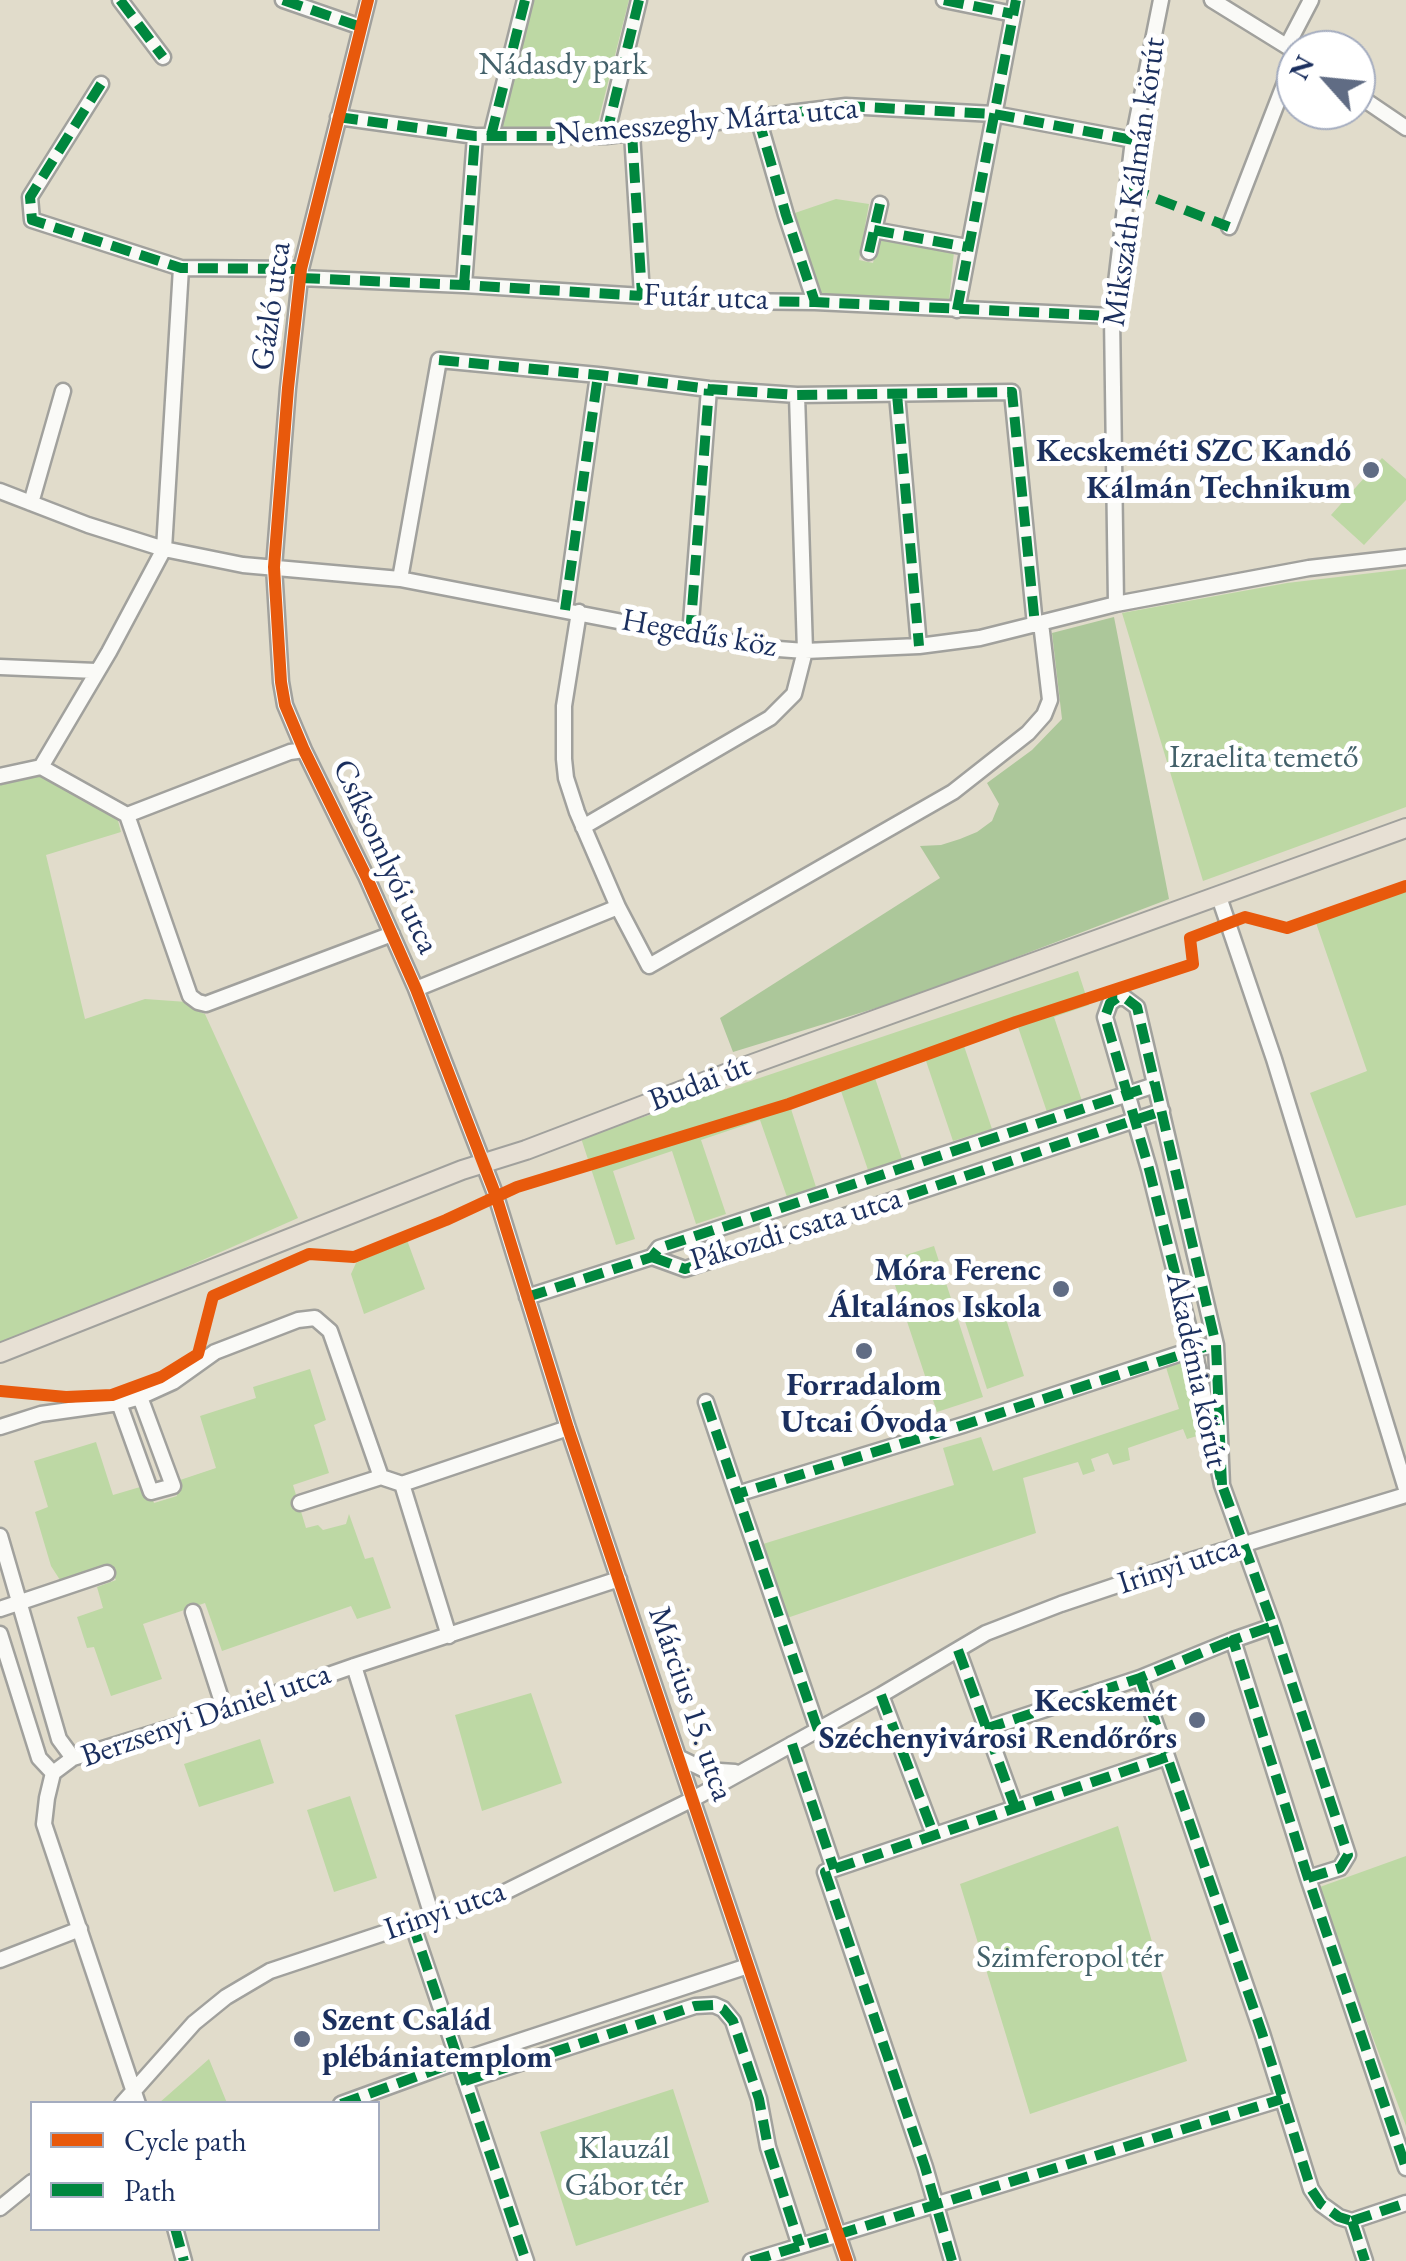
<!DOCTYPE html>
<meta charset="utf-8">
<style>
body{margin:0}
#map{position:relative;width:1406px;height:2261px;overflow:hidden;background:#e1dccb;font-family:"EB Garamond",serif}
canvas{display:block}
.legend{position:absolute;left:30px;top:2101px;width:350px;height:130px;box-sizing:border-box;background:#fff;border:2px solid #a4acbf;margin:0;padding:12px 18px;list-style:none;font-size:30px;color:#1b2f5e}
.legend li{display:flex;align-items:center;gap:20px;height:50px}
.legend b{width:50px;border:2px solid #a4acbf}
.north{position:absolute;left:1276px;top:30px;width:100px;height:100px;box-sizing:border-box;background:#fff;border:2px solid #a4acbf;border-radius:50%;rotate:297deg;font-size:28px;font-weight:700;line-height:40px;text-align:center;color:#1b2f5e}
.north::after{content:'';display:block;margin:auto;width:35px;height:45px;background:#606c84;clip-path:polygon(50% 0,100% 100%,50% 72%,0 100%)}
</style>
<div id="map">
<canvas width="1406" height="2261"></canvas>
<ul class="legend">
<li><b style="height:12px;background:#e8590c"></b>Cycle path</li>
<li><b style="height:12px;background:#00873e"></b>Path</li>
</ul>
<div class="north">N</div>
</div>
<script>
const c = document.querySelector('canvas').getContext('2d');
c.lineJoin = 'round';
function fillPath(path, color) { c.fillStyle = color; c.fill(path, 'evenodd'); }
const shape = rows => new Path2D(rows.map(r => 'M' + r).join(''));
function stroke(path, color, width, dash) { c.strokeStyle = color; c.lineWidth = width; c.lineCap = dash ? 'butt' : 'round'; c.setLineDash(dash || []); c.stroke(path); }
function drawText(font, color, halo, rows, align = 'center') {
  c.font = font + ' "EB Garamond",serif'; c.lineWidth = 10; c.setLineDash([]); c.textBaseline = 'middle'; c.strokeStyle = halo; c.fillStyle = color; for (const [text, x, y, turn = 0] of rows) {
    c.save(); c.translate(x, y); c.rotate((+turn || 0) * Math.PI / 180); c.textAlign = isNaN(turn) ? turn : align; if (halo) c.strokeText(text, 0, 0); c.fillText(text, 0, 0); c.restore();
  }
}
fillPath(shape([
 [529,0,629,0,596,130,498,133],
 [836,199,869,204,859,260,873,263,879,238,954,252,949,301,813,295,786,216],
 [1382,458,1406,479,1406,500,1364,545,1331,515],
 [1406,569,1406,807,1203,881,1122,613,1287,583],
 [41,773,117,817,121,832,46,855,85,1019,145,999,187,1002,193,1009,205,1014,298,1218,148,1284,0,1342,0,782],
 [1406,888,1406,1205,1356,1218,1310,1093,1367,1071,1315,920],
 [1078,971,1089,1005,1054,1017,1082,1101,1047,1112,1018,1027,964,1046,992,1129,953,1141,926,1061,875,1078,902,1159,868,1170,841,1091,791,1109,816,1187,787,1197,760,1120,701,1140,726,1214,696,1224,672,1151,613,1171,635,1239,616,1245,581,1138],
 [407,1240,425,1289,364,1314,351,1274,356,1263],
 [934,1246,983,1397,937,1412,887,1261],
 [1001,1303,1024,1376,987,1389,963,1315],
 [1189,1356,1207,1433,1187,1439,1183,1429,1128,1448,1130,1460,1113,1465,1108,1453,1091,1459,1095,1471,1083,1475,1078,1462,1023,1478,1036,1533,787,1618,763,1544,954,1485,943,1448,981,1437,993,1471,1179,1409,1165,1364],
 [310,1369,326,1420,314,1425,329,1473,293,1485,306,1528,318,1525,323,1530,346,1524,349,1514,365,1559,373,1557,391,1608,357,1619,351,1606,222,1651,205,1603,143,1624,162,1679,111,1696,94,1647,87,1648,77,1617,103,1608,97,1587,116,1580,105,1565,60,1580,51,1566,35,1512,48,1507,34,1461,96,1442,113,1495,147,1485,154,1503,177,1496,174,1482,216,1468,200,1416,256,1398,253,1387],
 [531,1693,562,1783,482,1811,455,1715],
 [260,1739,274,1783,199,1807,184,1764],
 [350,1796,377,1878,334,1892,307,1810],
 [1118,1826,1187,2061,1030,2114,960,1884],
 [1406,1856,1406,2126,1317,1888],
 [209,2059,227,2103,159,2103],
 [673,2089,709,2202,576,2246,540,2132]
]), '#bdd8a4');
fillPath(shape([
 [1114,617,1169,899,912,997,733,1052,720,1018,940,878,920,846,941,845,960,839,977,832,992,821,999,804,987,783,1032,750,1062,719,1052,633]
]), '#acc79a');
const minor = shape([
 [120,0,163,57],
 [283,0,361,27],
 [368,0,301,269,288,388,274,567,281,682,285,705,304,750,366,876,416,989,496,1196,568,1428,847,2261],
 [944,0,1013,14],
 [1212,0,1296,52],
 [1287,46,1311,0],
 [101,84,30,197,32,220,181,268,301,269],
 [1356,94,1406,128],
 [338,117,475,136,606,136,846,106,994,114,1133,140],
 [758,118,786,215,815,302],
 [632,133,642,295],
 [491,136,525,0],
 [606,136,639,0],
 [1229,227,1296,54],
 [874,230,967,247],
 [869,252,880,204],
 [300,278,464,285,725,301,815,302,1112,316],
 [464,285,475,136],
 [957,310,1016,0],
 [897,394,919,646],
 [0,491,88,525,164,549,243,565,400,579,690,635,765,648,805,651,919,646,980,638,1116,604,1309,568,1406,557],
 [31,503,63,391],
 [400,579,439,360,598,375,709,389,797,395,1012,392,1035,625],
 [1116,604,1112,316,1133,140,1161,0],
 [565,610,598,375],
 [579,612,564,706,564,759,566,778,577,812,618,907,649,966,953,792,1028,733,1044,715,1050,700,1041,623],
 [690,635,709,389],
 [0,667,96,671],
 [41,767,109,652,164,549,181,268],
 [41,767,127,815,190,996,198,1002,206,1004,392,934],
 [0,776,41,767],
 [127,815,290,752,304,750],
 [583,827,770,718,794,694,805,651,797,395],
 [1219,897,1274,1059,1406,1489],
 [416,989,618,907],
 [652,1257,685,1269,1162,1111],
 [527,1297,652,1257,659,1248,1155,1085],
 [706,1402,737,1494],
 [119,1403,151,1492,173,1486,140,1397],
 [0,1427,41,1414,119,1403,140,1397,173,1382,215,1352,298,1320,315,1318,330,1331,381,1477,402,1484,449,1636],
 [402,1484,568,1428],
 [1222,1485,1216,1345,1137,1007,1125,998,1117,998,1110,1003,1105,1017,1149,1169,1194,1349,1222,1485,1273,1626,1233,1640,1308,1878,1406,2168],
 [300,1503,381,1477],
 [0,1536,59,1739,73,1758],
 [0,1609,107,1573],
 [193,1612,225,1711],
 [1273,1626,1348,1855,1340,1868,1308,1878],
 [0,1634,39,1758,53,1773],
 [958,1650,1015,1807],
 [354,1666,432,1916],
 [1140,1678,1262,2033,1311,2189,1321,2204,1339,2217,1352,2221],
 [881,1695,934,1835],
 [985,1729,1140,1678,1233,1640],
 [818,1730,737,1494,963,1425,1194,1349,1216,1345],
 [792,1744,834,1869],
 [680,1758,705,1770,735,1772],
 [412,1923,526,2261],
 [0,1960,80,1929],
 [465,2081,695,2006,714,2005,723,2009,733,2021,759,2099,768,2147,800,2246],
 [122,2104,194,2023,226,1997,270,1971,501,1894,693,1799,881,1695,986,1633,1061,1604,1189,1561,1406,1495],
 [138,2104,44,1824,47,1798,53,1773,73,1758,225,1711,354,1666,619,1579],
 [341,2104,459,2061,748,1966],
 [0,2208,32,2182],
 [1352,2221,1406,2203],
 [1352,2221,1365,2261],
 [175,2228,184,2261],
 [751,2261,1282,2099],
 [952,2261,925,2167,825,1872,1167,1757]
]);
const major = shape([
 [0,1353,462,1170,526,1150,733,1071,1406,828]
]);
stroke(minor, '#a1a19d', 19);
stroke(major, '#a1a19d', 22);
stroke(minor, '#fafaf7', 14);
stroke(major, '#e7e0d4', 18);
stroke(shape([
 [120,0,163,57],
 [283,0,361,27],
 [944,0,1013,14],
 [101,84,30,197,32,220,181,268,301,269],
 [338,117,475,136,606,136,846,106,994,114,1133,140],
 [758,118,786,215,815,302],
 [632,133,642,295],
 [491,136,525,0],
 [606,136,639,0],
 [1129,188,1229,227],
 [874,230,967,247],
 [869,252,880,204],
 [300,278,464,285,725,301,815,302,1112,316],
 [464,285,475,136],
 [957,310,1016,0],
 [439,360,598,375,709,389,797,395,1012,392,1035,625],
 [897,394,919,646],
 [565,610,598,375],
 [690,635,709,389],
 [652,1257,685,1269,1162,1111],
 [527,1297,652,1257,659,1248,1155,1085],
 [706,1402,737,1494],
 [1222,1485,1216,1345,1137,1007,1125,998,1117,998,1110,1003,1105,1017,1149,1169,1194,1349,1222,1485,1273,1626,1233,1640,1308,1878,1406,2168],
 [1273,1626,1348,1855,1340,1868,1308,1878],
 [958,1650,1015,1807],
 [1140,1678,1262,2033,1311,2189,1321,2204,1339,2217,1352,2221],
 [881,1695,934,1835],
 [985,1729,1140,1678,1233,1640],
 [818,1730,737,1494,963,1425,1205,1347],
 [792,1744,834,1869],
 [412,1923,526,2261],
 [465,2081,695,2006,714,2005,723,2009,733,2021,759,2099,768,2147,800,2246],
 [341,2104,459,2061],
 [1352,2221,1406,2203],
 [1352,2221,1365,2261],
 [175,2228,184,2261],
 [751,2261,1282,2099],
 [952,2261,925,2167,825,1872,1167,1757]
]), '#00873e', 10, [20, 10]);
stroke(shape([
 [368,0,301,269,288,388,274,567,281,682,285,705,304,750,366,876,416,989,496,1196,568,1428,847,2261],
 [0,1391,66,1397,112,1395,161,1377,198,1354,213,1296,309,1254,354,1257,446,1220,517,1187,789,1104,1016,1022,1193,964,1190,938,1245,917,1287,928,1406,886]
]), '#e8590c', 12);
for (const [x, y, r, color] of [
 [1371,470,10,"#606c84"],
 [1061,1289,10,"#606c84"],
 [864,1351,10,"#606c84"],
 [1197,1720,10,"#606c84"],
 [302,2039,10,"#606c84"]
]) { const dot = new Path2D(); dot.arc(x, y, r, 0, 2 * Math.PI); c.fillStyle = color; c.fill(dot); stroke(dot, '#fff', 4); }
drawText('32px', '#43616a', '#fff', [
 ["Nádasdy park",563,65],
 ["Izraelita temető",1264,758],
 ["Szimferopol tér",1070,1958],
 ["Klauzál",624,2149],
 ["Gábor tér",624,2186]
]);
drawText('32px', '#1b2f5e', '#fff', [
 ["Nemesszeghy Márta utca",707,122,-5],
 ["Mikszáth Kálmán körút",1135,182,-82],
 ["Futár utca",706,298,2],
 ["Gázló utca",272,306,-82],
 ["Hegedűs köz",699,634,10],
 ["Csíksomlyói utca",385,857,65],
 ["Budai út",700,1084,-21],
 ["Pákozdi csata utca",796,1230,-17],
 ["Akadémia körút",1196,1370,78],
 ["Irinyi utca",1179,1566,-18],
 ["Március 15. utca",690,1704,71],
 ["Berzsenyi Dániel utca",206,1716,-19],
 ["Irinyi utca",445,1911,-19]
]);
drawText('bold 32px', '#1b2f5e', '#fff', [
 ["Kecskeméti SZC Kandó",1351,452],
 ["Kálmán Technikum",1351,489],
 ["Móra Ferenc",1041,1271],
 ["Általános Iskola",1041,1308],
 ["Forradalom",864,1386,"center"],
 ["Utcai Óvoda",864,1423,"center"],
 ["Kecskemét",1177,1702],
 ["Széchenyivárosi Rendőrőrs",1177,1739],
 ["Szent Család",322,2021,"left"],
 ["plébániatemplom",322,2058,"left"]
], 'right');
</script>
